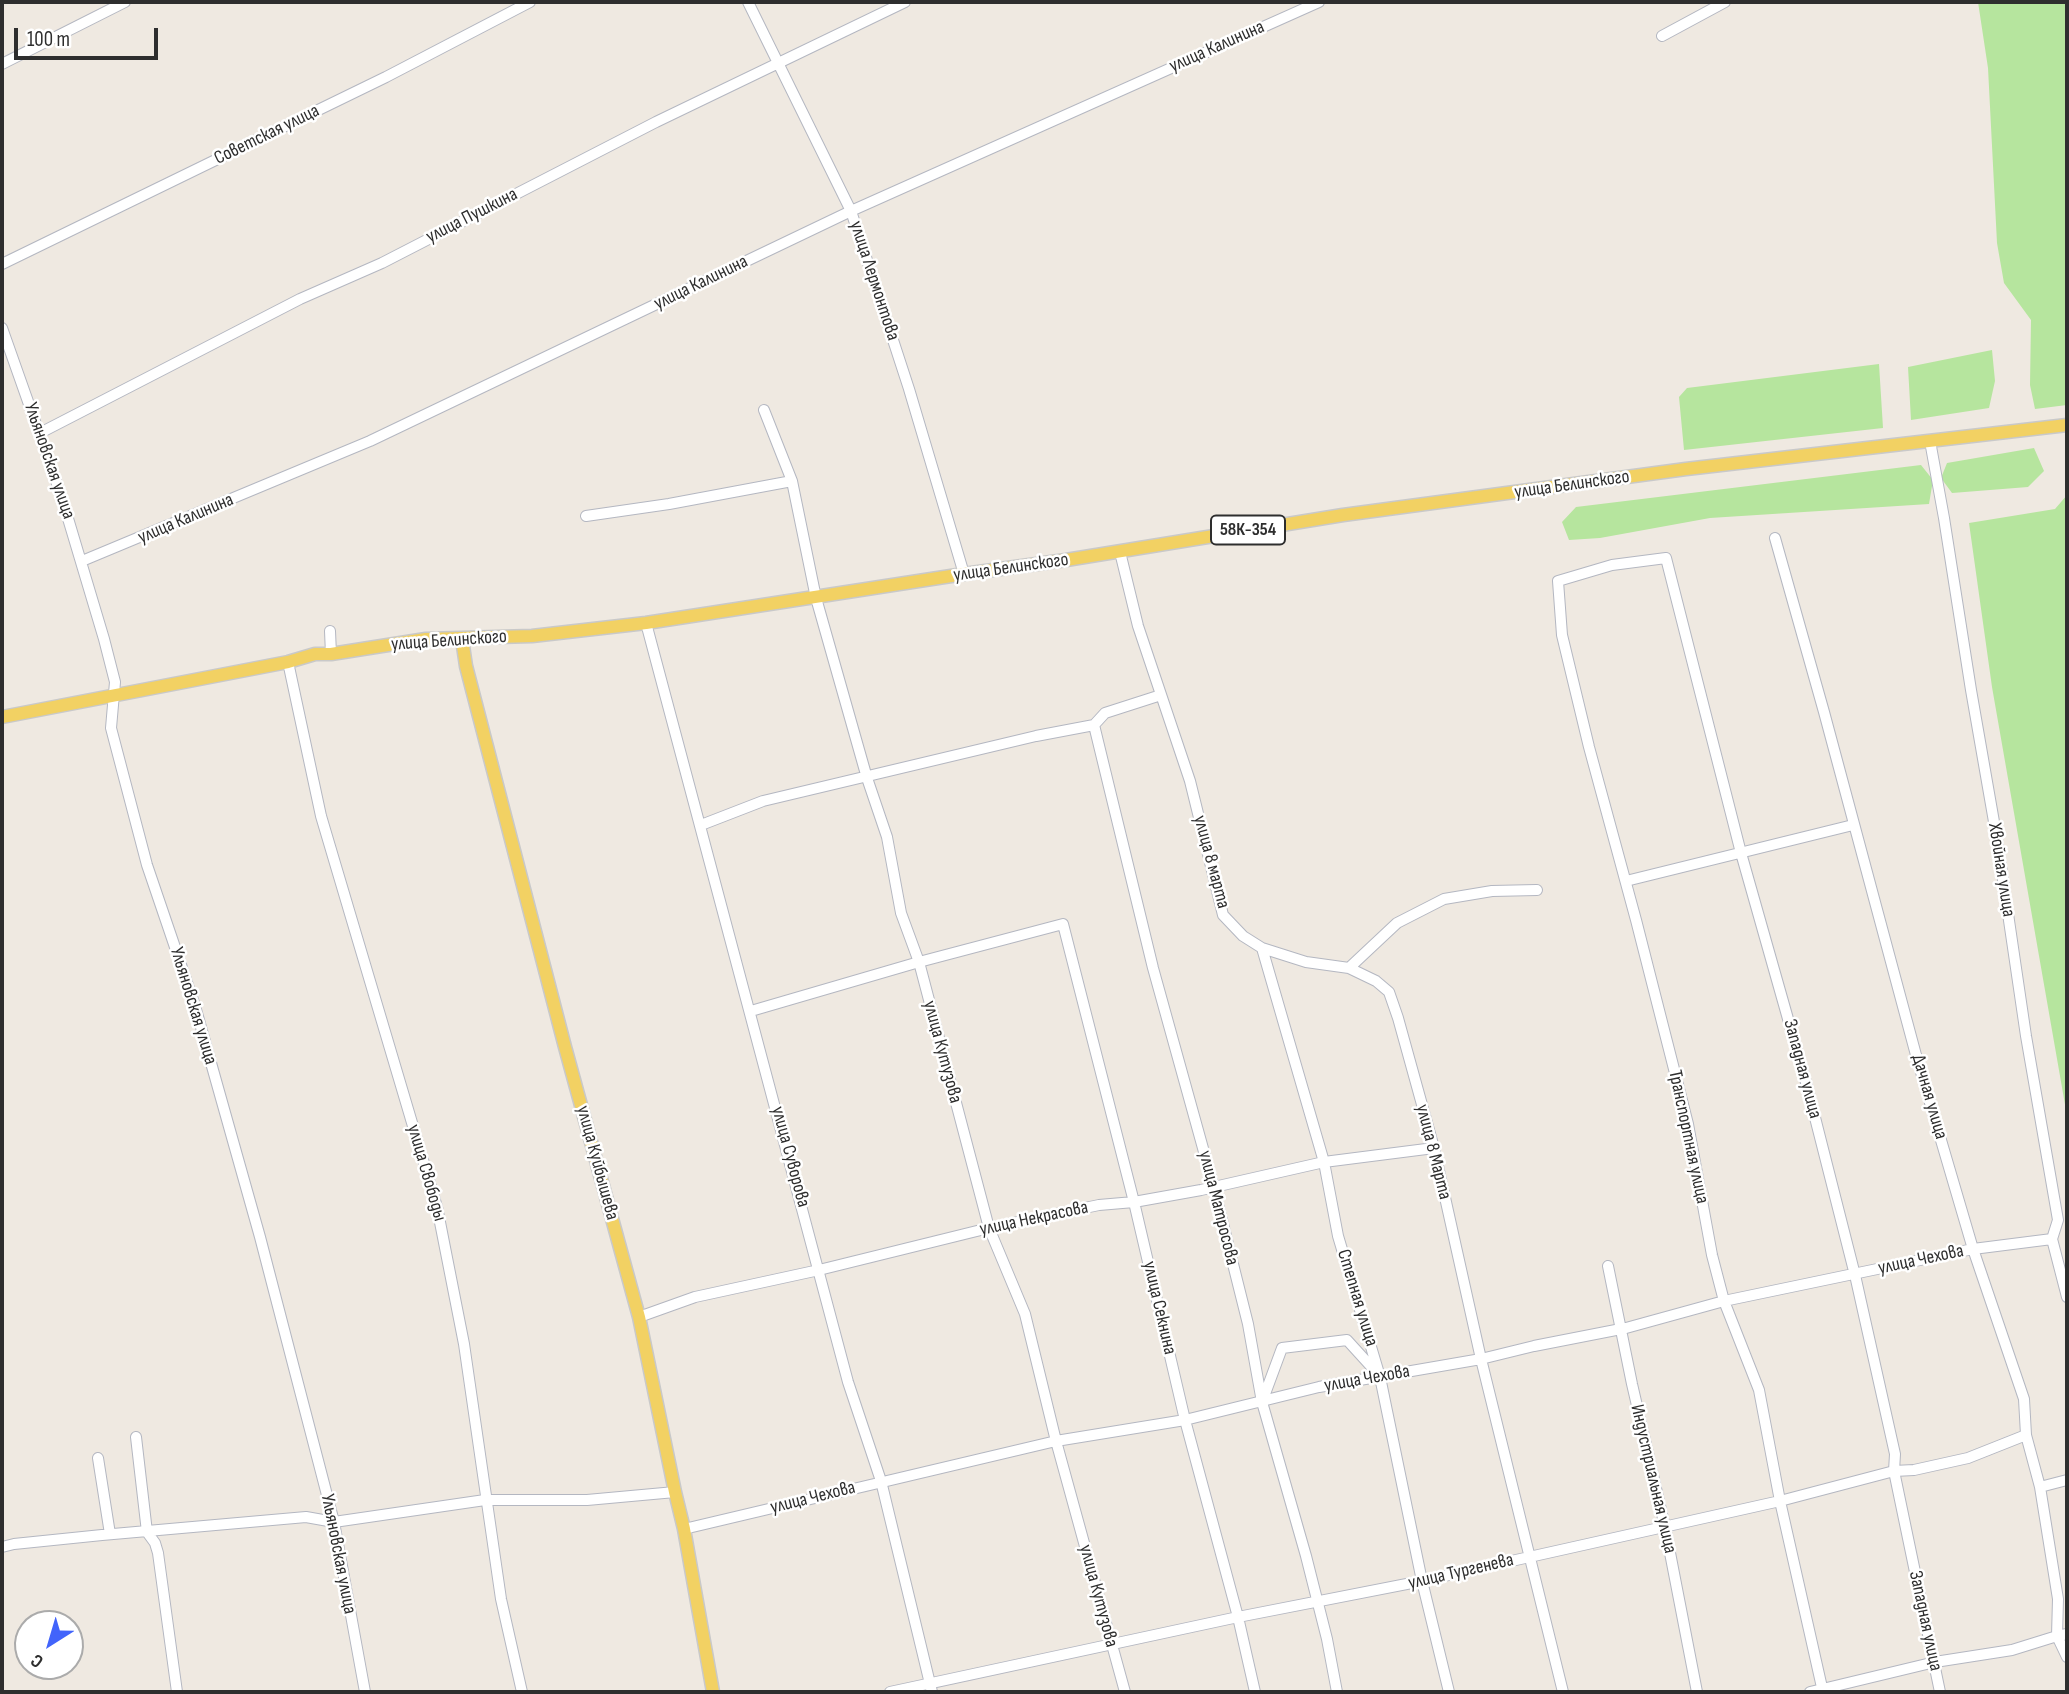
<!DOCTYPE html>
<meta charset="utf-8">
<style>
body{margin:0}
#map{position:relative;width:2069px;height:1694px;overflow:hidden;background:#efe9e1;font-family:"Sofia Sans Condensed",sans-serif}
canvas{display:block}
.frame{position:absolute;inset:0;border:4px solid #2e2e2e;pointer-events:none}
.north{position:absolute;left:14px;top:1610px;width:70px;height:70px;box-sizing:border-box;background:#fff;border:2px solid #ababab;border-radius:50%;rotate:217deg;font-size:19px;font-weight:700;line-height:28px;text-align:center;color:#2e2e2e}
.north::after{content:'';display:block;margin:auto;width:24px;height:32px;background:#4264fb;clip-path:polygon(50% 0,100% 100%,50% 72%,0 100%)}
.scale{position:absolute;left:14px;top:28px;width:144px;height:32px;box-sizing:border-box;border:4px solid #2e2e2e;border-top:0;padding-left:9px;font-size:21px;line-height:24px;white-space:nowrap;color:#2e2e2e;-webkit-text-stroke:5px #fff;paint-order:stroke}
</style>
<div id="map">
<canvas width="2069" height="1694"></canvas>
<div class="frame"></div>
<div class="north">С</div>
<div class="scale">100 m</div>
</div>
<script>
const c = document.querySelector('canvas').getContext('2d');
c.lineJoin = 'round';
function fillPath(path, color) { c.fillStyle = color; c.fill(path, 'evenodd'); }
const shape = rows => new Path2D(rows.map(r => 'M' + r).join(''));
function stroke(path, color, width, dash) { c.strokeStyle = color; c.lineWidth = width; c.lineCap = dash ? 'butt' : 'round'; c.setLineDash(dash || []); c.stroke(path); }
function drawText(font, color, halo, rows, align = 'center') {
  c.font = font + ' "Sofia Sans Condensed",sans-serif'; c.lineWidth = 5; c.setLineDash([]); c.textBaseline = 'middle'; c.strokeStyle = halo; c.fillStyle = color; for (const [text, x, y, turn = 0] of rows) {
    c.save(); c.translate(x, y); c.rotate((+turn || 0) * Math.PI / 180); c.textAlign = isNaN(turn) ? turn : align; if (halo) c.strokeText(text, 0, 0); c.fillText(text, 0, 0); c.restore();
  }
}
fillPath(shape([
 [1978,2,2067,2,2067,405,2035,409,2030,385,2031,320,2004,283,1997,243,1988,68],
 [1992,350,1995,381,1989,408,1911,420,1908,367],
 [1879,364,1883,428,1684,450,1679,397,1687,388],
 [2034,448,2044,471,2028,487,1952,493,1941,478,1947,463],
 [1921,465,1933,480,1929,504,1710,518,1600,538,1569,540,1562,522,1576,507],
 [2067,495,2067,1116,1992,687,1969,523,2055,509]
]), '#b6e59e');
const minor = shape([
 [748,2,851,211,909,389,964,574],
 [1662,36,1725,2],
 [2,64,125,2],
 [2,264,386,77,530,2],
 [2,328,61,495,104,639,115,682,111,728,147,865,195,1006,260,1237,334,1522,365,1692],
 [764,410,792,481,816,598,867,778,887,837,901,913,919,962,989,1228,1025,1314,1056,1441,1125,1692],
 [40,433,300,299,382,263,656,122,905,2],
 [1930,441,1944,518,1971,690,1997,839,2026,1036,2058,1220,2052,1239,2067,1297],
 [586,516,669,504,792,481],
 [1775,538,1824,712,1916,1055,1973,1249,2024,1399,2026,1435,2040,1487,2058,1599,2057,1636,2067,1657],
 [1120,552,1138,626,1190,781,1223,915,1243,936,1262,948,1306,962,1349,968,1397,923,1444,899,1492,891,1537,890],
 [82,561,370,441,851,211,1319,2],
 [646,623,848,1382,881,1481,932,1692],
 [330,631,331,654],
 [288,662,321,816,437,1207,464,1344,501,1599,522,1692],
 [1094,725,1153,968,1214,1188,1248,1324,1262,1402,1306,1556,1327,1639,1337,1692],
 [1094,725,1105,713,1161,695],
 [701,825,763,801,1036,736,1094,725],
 [1626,881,1853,825],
 [1262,948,1324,1162,1338,1236,1380,1377,1422,1581,1449,1692],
 [1349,968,1376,981,1389,992,1398,1018,1434,1148,1481,1359,1563,1692],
 [751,1011,919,962,1063,924,1134,1202,1185,1420,1238,1617,1255,1692],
 [1608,1266,1632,1384,1665,1527,1697,1692],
 [639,1317,695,1297,819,1270,989,1228,1099,1205,1134,1202,1201,1190,1324,1162,1434,1148],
 [1262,1402,1282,1348,1347,1340,1377,1373],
 [136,1437,147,1532,155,1543,158,1553,177,1692],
 [98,1458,110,1534],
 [2040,1487,2067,1480],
 [684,1529,1056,1441,1185,1420,1319,1387,1481,1359,1534,1346,1626,1328,1724,1301,1973,1249,2052,1239],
 [2,1547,14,1544,102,1535,306,1517,334,1522,485,1500,587,1500,675,1492],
 [890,1692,1238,1617,1422,1581,1780,1501,1894,1471,1914,1470,1968,1458,2026,1435],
 [1810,1692,1935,1662,2012,1650,2057,1636,2067,1634],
 [1823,1692,1780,1501,1759,1390,1724,1301,1712,1255,1688,1124,1636,920,1589,747,1562,635,1558,581,1612,565,1666,558,1741,853,1807,1086,1855,1275,1895,1454,1894,1471,1940,1692]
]);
const major = shape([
 [462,639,466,666,565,1047,639,1317,675,1492,684,1529,713,1692],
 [2,717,288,662,315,654,331,654,426,639,532,636,646,623,964,574,1066,560,1343,515,1686,469,2067,425]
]);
stroke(minor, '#b4b7c1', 12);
stroke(major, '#c9c9c9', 15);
stroke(minor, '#fff', 10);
stroke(major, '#f2d163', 12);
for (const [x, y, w] of [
 [1248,530,74]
]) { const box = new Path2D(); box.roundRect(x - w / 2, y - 14.5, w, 29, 5); c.fillStyle = '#fff'; c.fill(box); stroke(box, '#2e2e2e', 2); }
drawText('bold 18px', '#2e2e2e', null, [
 ["58К-354",1248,530]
]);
drawText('19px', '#2e2e2e', '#fff', [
 ["улица Калинина",1217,47,-24],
 ["Советская улица",267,135,-26],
 ["улица Пушкина",472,216,-27],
 ["улица Лермонтова",874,281,72],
 ["улица Калинина",701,283,-26],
 ["Ульяновская улица",49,461,71],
 ["улица Белинского",1572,485,-8],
 ["улица Калинина",186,519,-23],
 ["улица Белинского",1011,568,-8],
 ["улица Белинского",449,641,-4],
 ["улица 8 марта",1211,862,75],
 ["Хвойная улица",2001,870,81],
 ["Ульяновская улица",193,1006,73],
 ["улица Кутузова",942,1052,75],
 ["Западная улица",1802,1069,75],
 ["Дачная улица",1929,1097,74],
 ["Транспортная улица",1688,1137,78],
 ["улица 8 Марта",1433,1152,76],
 ["улица Суворова",790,1157,75],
 ["улица Куйбышева",597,1163,75],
 ["улица Свободы",426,1173,74],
 ["улица Матросова",1218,1208,76],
 ["улица Некрасова",1034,1219,-12],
 ["улица Чехова",1921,1260,-12],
 ["Степная улица",1357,1298,73],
 ["улица Секнина",1159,1308,77],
 ["улица Чехова",1367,1379,-10],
 ["Индустриальная улица",1653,1479,77],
 ["улица Чехова",813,1498,-14],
 ["Ульяновская улица",338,1554,79],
 ["улица Тургенева",1461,1572,-13],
 ["улица Кутузова",1098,1596,75],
 ["Западная улица",1925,1621,78]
]);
</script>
